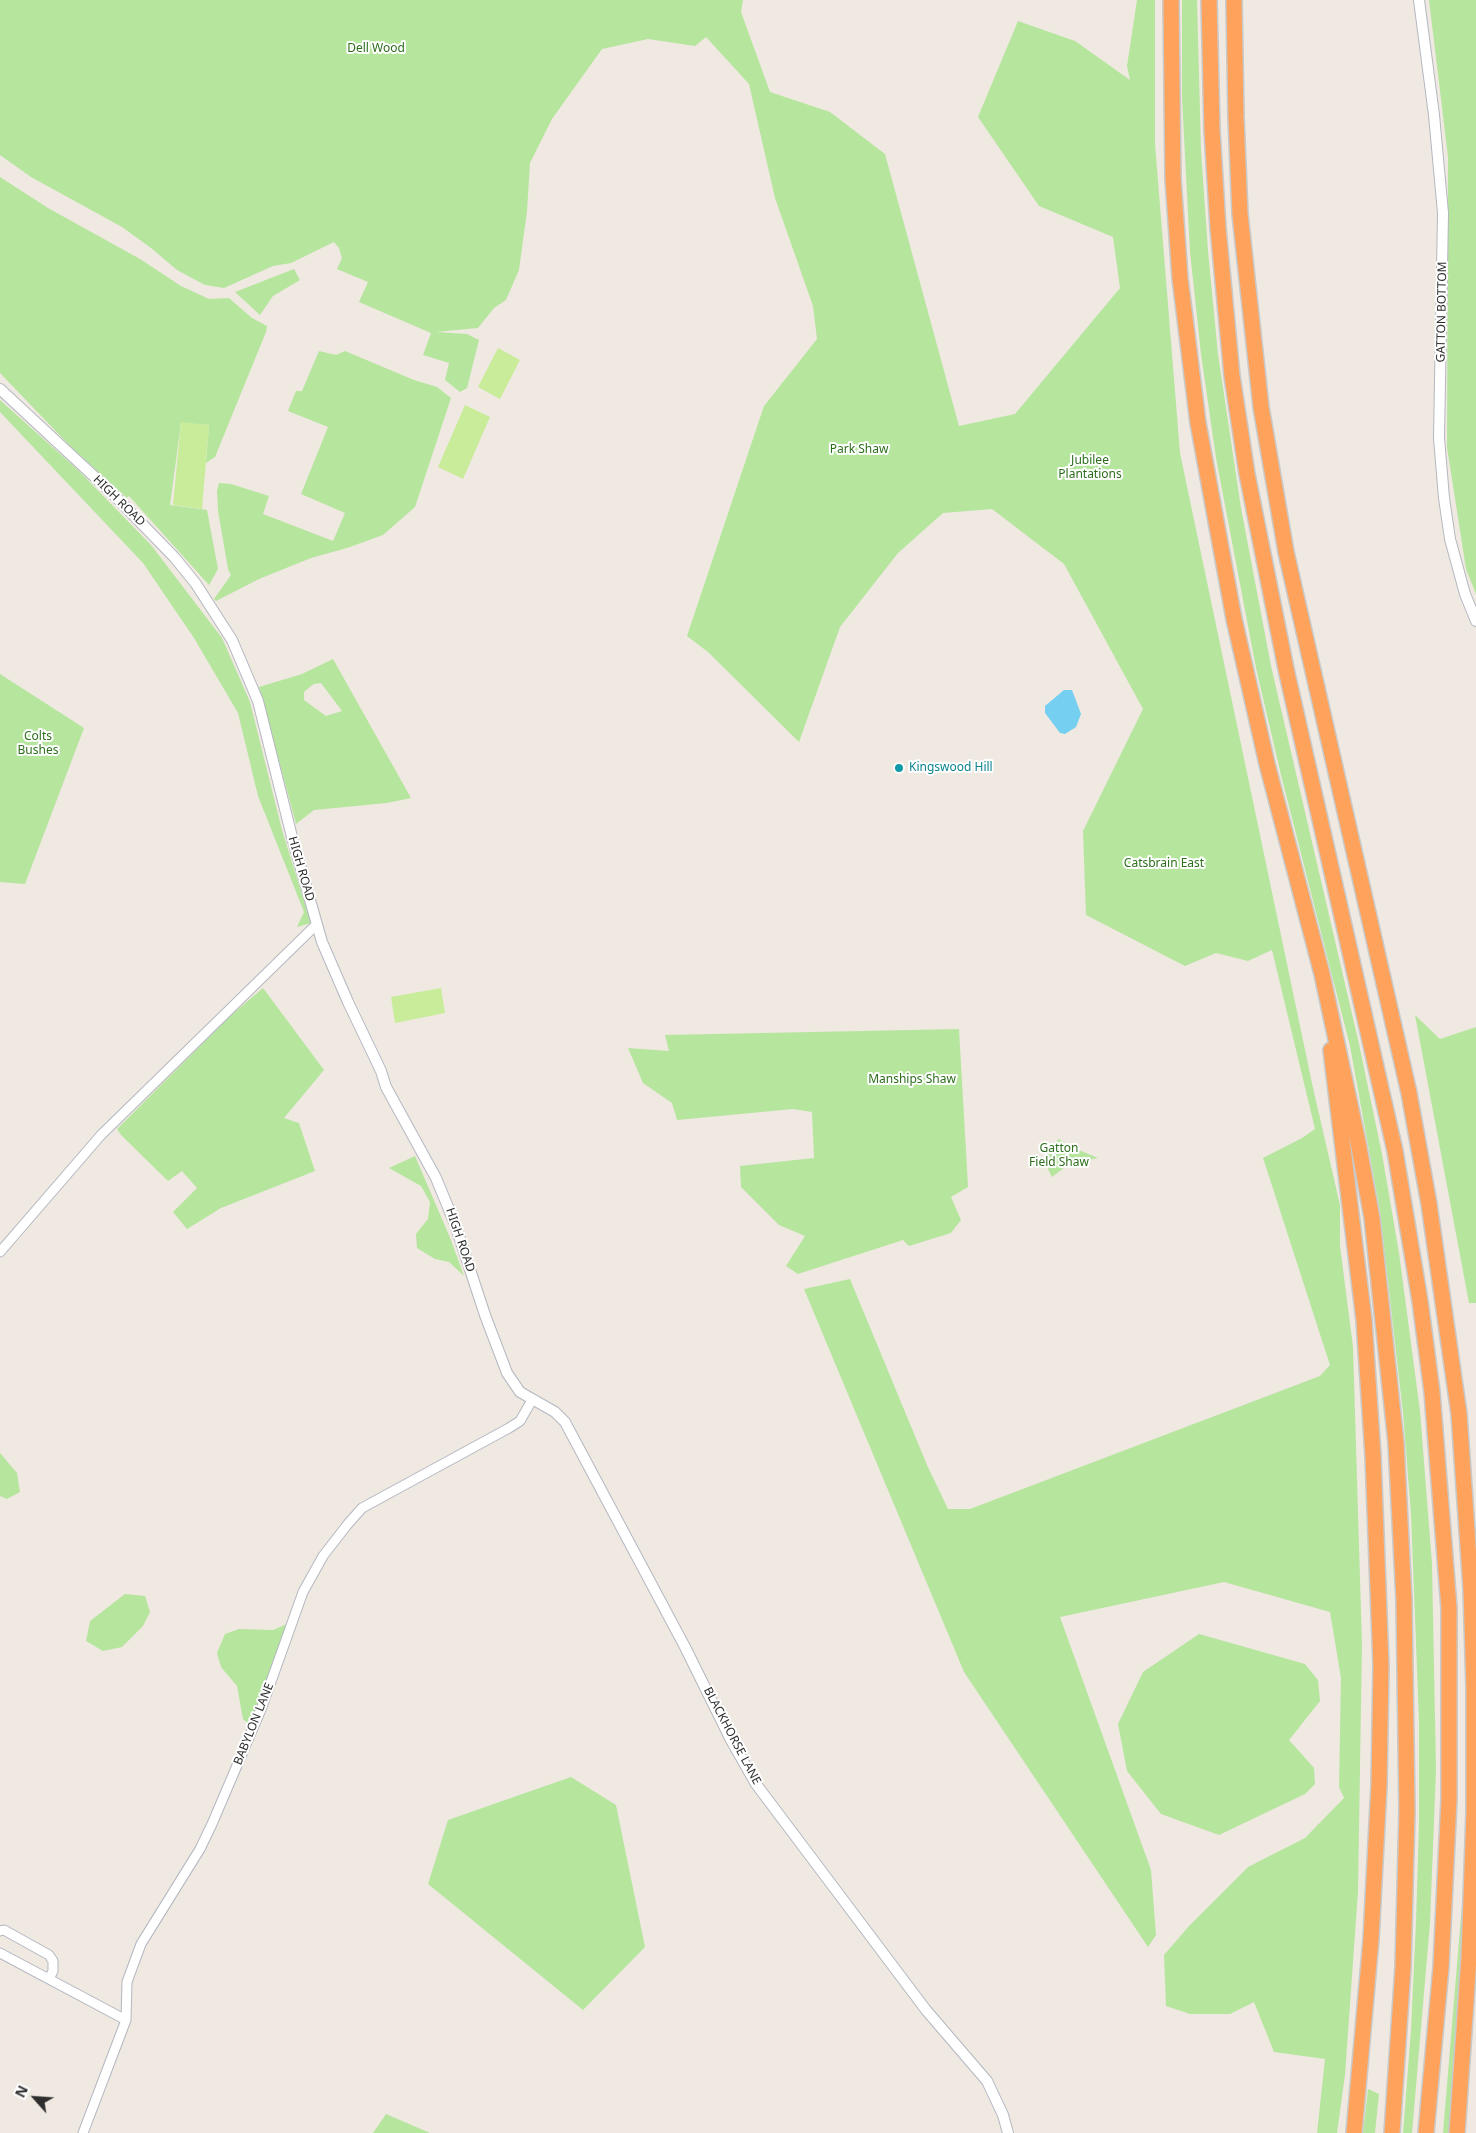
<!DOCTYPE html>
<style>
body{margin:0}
#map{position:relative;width:1476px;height:2133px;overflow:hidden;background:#efe9e1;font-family:"Noto Sans",sans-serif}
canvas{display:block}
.north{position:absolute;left:10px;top:2073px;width:50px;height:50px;-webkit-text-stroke:4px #fff;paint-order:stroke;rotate:296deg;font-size:14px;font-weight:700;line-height:20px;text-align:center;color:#2e2e2e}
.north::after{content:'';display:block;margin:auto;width:18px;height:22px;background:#2e2e2e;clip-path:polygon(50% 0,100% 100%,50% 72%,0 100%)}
</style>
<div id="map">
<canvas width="1476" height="2133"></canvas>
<div class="north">N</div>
</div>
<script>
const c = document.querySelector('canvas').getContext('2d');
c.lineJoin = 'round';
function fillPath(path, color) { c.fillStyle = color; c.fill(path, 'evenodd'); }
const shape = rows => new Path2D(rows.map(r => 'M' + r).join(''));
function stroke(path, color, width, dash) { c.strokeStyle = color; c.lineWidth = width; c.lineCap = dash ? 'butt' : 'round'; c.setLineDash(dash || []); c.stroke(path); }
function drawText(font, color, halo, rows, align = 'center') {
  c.font = font + ' "Noto Sans",sans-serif'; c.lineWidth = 4; c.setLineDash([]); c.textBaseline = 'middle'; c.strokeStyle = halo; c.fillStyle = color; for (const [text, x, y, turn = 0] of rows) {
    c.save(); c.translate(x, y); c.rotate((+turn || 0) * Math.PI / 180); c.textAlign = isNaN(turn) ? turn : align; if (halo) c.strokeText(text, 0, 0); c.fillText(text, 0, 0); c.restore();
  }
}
fillPath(shape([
 [0,0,743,0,741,12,770,92,830,112,885,154,959,426,1015,414,1120,288,1113,237,1039,206,978,117,1018,21,1075,41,1130,80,1127,66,1137,0,1155,0,1155,144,1180,453,1313,1088,1340,1205,1340,1246,1353,1347,1362,1644,1358,1891,1345,2075,1337,2133,1317,2133,1325,2059,1274,2052,1254,2002,1230,2014,1190,2014,1166,2006,1164,1955,1190,1925,1248,1867,1305,1838,1344,1798,1339,1787,1341,1678,1330,1612,1224,1582,1060,1617,1151,1870,1156,1935,1148,1947,964,1672,804,1289,850,1279,927,1465,948,1509,970,1509,1320,1376,1330,1365,1263,1158,1302,1138,1315,1129,1272,950,1248,961,1216,953,1185,966,1086,915,1083,831,1143,709,1064,564,992,509,943,513,898,553,840,627,799,742,708,652,687,636,764,406,817,339,813,306,775,198,749,84,706,37,695,46,648,39,602,49,552,119,530,163,527,211,519,270,506,300,494,308,478,328,436,332,467,334,479,340,467,388,460,392,445,380,449,363,423,355,431,333,359,302,368,282,337,269,342,258,339,248,334,242,291,263,273,266,224,288,205,285,177,270,151,248,122,227,31,177,0,155],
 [1182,0,1197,0,1201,150,1208,251,1218,354,1241,508,1271,666,1359,1044,1382,1154,1399,1253,1420,1411,1432,1564,1436,1770,1430,1923,1412,2133,1403,2133,1411,2030,1416,1922,1419,1823,1419,1720,1411,1514,1403,1413,1380,1211,1350,1046,1281,775,1256,668,1216,458,1201,354,1190,252,1182,98],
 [1429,0,1476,0,1476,594,1466,569,1447,447,1448,157],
 [0,177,48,208,140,259,181,286,209,299,229,298,252,318,267,326,266,332,215,457,206,463,209,425,181,423,170,505,207,510,218,569,209,585,129,496,127,498,71,447,0,373],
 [294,269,300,280,273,296,260,315,235,292],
 [319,351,336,355,345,351,414,380,437,387,451,398,415,507,383,535,347,548,311,558,259,579,216,601,214,599,231,575,228,569,218,511,217,491,219,483,231,484,269,496,263,514,333,541,345,513,301,494,328,427,288,411,296,391,302,391],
 [0,400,78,470,151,545,222,638,250,702,282,830,311,923,297,927,304,912,258,796,238,713,194,638,143,563,0,412],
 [333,659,411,798,387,803,314,810,296,824,259,687,302,674],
 [321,683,342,711,326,716,304,700,304,692,310,687,314,684],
 [0,674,84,728,25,884,0,882],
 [263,988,324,1070,284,1118,299,1123,315,1171,221,1208,187,1229,173,1212,197,1188,182,1171,168,1181,121,1135,117,1129,229,1017],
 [1415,1015,1440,1039,1476,1027,1476,1303,1469,1303],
 [959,1029,968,1187,951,1197,961,1220,951,1233,909,1246,903,1240,798,1274,786,1266,805,1236,779,1225,741,1187,740,1166,814,1158,812,1112,793,1109,677,1120,672,1103,643,1083,628,1048,669,1051,665,1035],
 [1059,1139,1069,1146,1098,1158,1069,1164,1052,1177,1045,1163,1048,1148],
 [415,1156,451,1240,464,1276,449,1262,435,1259,417,1248,416,1234,428,1219,430,1202,421,1186,389,1168],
 [0,1453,17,1473,20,1492,7,1499,0,1496],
 [125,1594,145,1596,150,1612,143,1626,122,1647,103,1651,86,1641,90,1621],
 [289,1623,250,1725,243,1719,237,1686,221,1667,217,1653,225,1634,239,1629,273,1630],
 [1199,1634,1305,1664,1318,1680,1320,1701,1289,1740,1314,1768,1315,1784,1305,1794,1219,1835,1161,1814,1127,1771,1118,1724,1143,1672],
 [571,1777,616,1805,645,1947,583,2010,428,1884,448,1820],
 [1466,1856,1459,2011,1450,2133,1443,2133],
 [1368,2089,1379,2094,1375,2133,1363,2133],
 [386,2114,430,2133,373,2133]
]), '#b6e59e');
fillPath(shape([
 [498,348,520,360,500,399,478,387],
 [465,405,490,417,463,479,438,467],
 [181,422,209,425,202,509,173,505],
 [441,988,445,1013,395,1023,391,997]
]), '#c9ec9a');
fillPath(shape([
 [1064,690,1072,690,1081,714,1076,727,1065,734,1060,733,1045,713,1045,706]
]), '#75cff0');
const minor = shape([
 [0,1252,101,1135,317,924],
 [0,1931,4,1930,49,1955,53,1961,53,1971,49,1979],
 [0,1953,126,2020],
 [83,2133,126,2020,127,1982,141,1944,200,1849,212,1824,262,1707,303,1592,323,1556,347,1525,362,1508,509,1428,520,1421,532,1400]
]);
const tertiary = shape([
 [1419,0,1434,115,1443,213,1439,438,1444,498,1450,539,1465,594,1476,621],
 [0,389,113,494,175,558,196,584,232,640,258,701,292,837,322,942,348,1002,381,1071,386,1087,436,1178,455,1224,485,1315,507,1373,520,1392,555,1412,565,1422,685,1647,731,1740,756,1784,926,2010,987,2081,1003,2115,1008,2133]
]);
const motorway = shape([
 [1171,0,1173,179,1180,278,1198,423,1234,619,1267,764,1322,974,1358,1142,1372,1218,1396,1443,1404,1600,1407,1811,1403,1967,1392,2133],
 [1209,0,1212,130,1218,228,1232,376,1247,474,1286,669,1395,1151,1420,1301,1432,1392,1449,1608,1449,1799,1441,1967,1426,2133],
 [1234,0,1236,117,1240,214,1261,407,1286,552,1409,1093,1429,1204,1459,1414,1471,1589,1474,1688,1474,1812,1469,1957,1457,2133],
 [1331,1050,1364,1320,1373,1456,1381,1666,1379,1785,1371,1939,1354,2133]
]);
stroke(minor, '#b4b7c1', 11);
stroke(tertiary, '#b4b7c1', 12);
stroke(motorway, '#c9c9c9', 18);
stroke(minor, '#fff', 9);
stroke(tertiary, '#fff', 10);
stroke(motorway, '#ffa35c', 15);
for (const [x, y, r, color] of [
 [899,768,5,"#0f9aa8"]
]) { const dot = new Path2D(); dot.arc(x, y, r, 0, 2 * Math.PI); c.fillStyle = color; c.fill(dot); stroke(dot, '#fff', 2); }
drawText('12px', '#2c6e1b', '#fff', [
 ["Dell Wood",376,49],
 ["Park Shaw",859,450],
 ["Jubilee",1090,461],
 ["Plantations",1090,475],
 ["Colts",38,737],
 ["Bushes",38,751],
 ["Catsbrain East",1164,864],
 ["Manships Shaw",912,1080],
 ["Gatton",1059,1149],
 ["Field Shaw",1059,1163]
]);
drawText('12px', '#2e2e2e', '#fff', [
 ["GATTON BOTTOM",1442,312,-89],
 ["HIGH ROAD",119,501,44],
 ["HIGH ROAD",301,869,74],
 ["HIGH ROAD",460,1240,71],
 ["BABYLON LANE",254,1724,-68],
 ["BLACKHORSE LANE",732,1736,62]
]);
drawText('12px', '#0d838f', '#fff', [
 ["Kingswood Hill",909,768]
], 'left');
</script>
